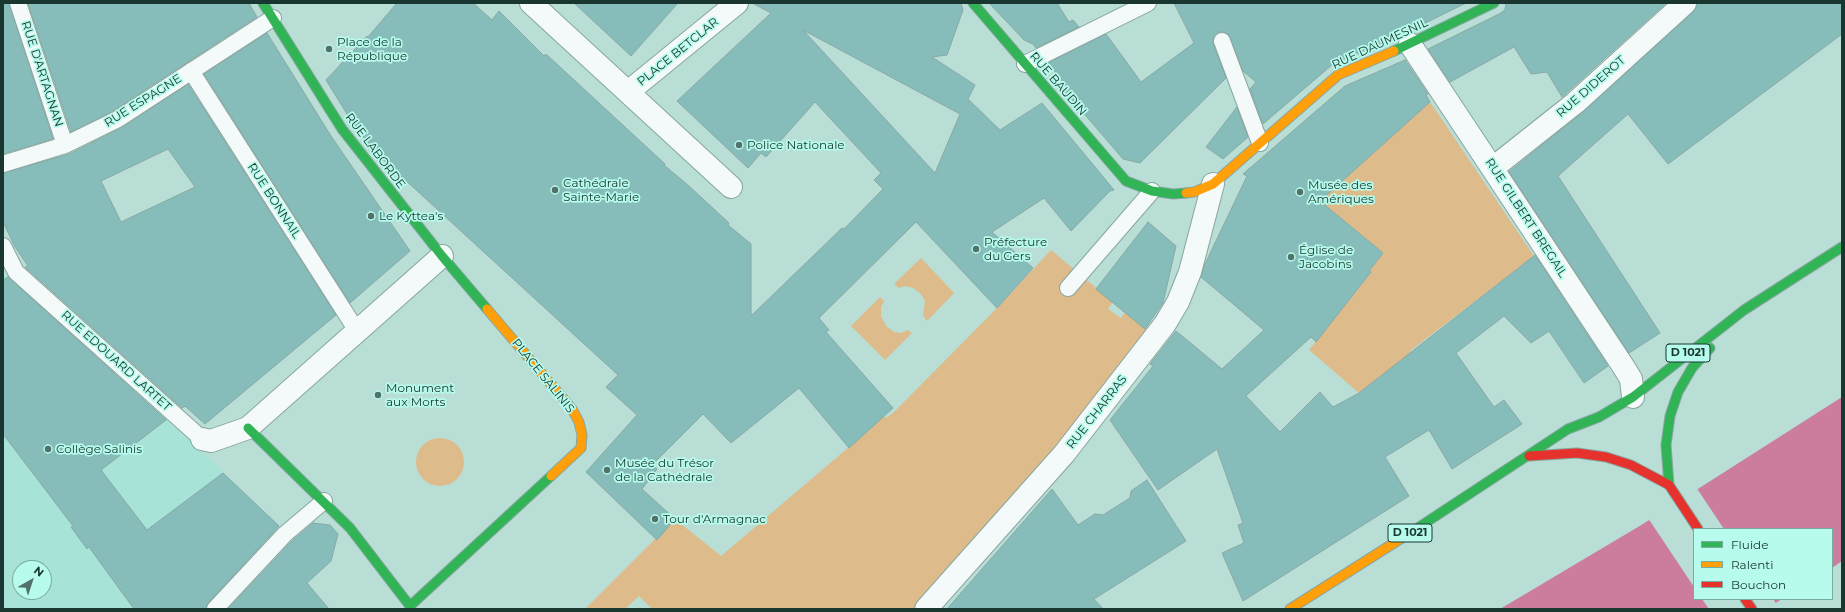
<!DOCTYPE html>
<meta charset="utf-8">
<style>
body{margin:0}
#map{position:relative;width:1845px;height:612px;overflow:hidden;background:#b8ded6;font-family:Montserrat,sans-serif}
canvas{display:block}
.frame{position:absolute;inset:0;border:4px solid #1a3630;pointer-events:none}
.legend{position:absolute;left:1693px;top:528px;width:140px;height:72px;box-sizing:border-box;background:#b6fbeb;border:1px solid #78aca0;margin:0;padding:5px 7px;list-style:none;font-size:12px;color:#1a3630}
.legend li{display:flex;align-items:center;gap:8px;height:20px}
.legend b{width:20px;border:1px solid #78aca0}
.north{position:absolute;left:12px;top:560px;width:40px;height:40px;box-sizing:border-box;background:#b6fbeb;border:1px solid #78aca0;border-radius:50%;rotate:39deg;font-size:11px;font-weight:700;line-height:16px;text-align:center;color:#1a3630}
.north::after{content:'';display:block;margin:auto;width:14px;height:18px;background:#51716a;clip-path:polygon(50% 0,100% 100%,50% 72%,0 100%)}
</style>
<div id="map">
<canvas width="1845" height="612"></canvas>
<div class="frame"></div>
<ul class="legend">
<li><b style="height:5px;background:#30b455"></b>Fluide</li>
<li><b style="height:5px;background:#ff9f0a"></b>Ralenti</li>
<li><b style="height:5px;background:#e5322d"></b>Bouchon</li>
</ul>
<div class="north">N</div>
</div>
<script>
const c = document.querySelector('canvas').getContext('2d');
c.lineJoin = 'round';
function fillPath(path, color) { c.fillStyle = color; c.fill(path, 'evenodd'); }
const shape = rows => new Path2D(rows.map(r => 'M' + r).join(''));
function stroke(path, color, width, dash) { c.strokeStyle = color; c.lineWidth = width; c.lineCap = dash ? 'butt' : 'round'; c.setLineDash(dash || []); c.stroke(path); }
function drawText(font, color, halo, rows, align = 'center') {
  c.font = font + ' Montserrat,sans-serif'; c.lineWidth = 3.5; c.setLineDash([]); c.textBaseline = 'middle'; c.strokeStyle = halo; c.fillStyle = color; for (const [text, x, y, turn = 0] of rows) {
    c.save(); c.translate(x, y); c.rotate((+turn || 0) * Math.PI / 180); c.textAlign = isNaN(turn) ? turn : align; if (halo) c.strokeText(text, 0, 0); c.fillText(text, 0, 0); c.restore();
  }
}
fillPath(shape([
 [3,272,6,278,167,419,281,527,203,609,3,609],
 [20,568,44,568,44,592,20,592]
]), '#a7e4d7');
fillPath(shape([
 [1430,102,1534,256,1410,351,1422,367,1403,401,1383,374,1359,393,1309,350,1371,273,1369,271,1383,253,1320,201],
 [1051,250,1113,302,1108,309,1121,318,1125,312,1148,330,1056,448,913,609,652,609,639,596,625,609,585,609,675,519,721,556,849,447,874,425,872,423,883,414,886,418,894,412,997,308],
 [921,258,954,293,927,321,923,315,925,301,920,293,913,288,905,286,899,288,894,284],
 [880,297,884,301,881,307,881,316,886,326,894,332,901,333,908,330,912,333,885,360,851,326],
 '416 462a24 24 0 1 1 48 0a24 24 0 1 1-48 0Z'
]), '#ddbb8b');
fillPath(shape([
 [1842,397,1842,561,1832,568,1832,529,1694,529,1694,599,1782,599,1766,609,1500,609,1643,524]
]), '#cc7c9d');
fillPath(shape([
 [1696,487,1724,529,1694,529,1694,587,1648,518],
 [1702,599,1773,599,1777,605,1770,609,1709,609]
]), '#b8ded6');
const building = shape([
 [3,3,9,3,53,139,3,154,3,3],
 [28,3,249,3,257,17,113,111,71,132,28,3],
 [397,3,473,3,492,20,499,11,544,56,546,54,665,164,664,165,689,186,729,223,728,225,751,244,751,316,842,228,844,229,883,189,874,180,881,173,815,102,766,157,761,153,748,168,677,101,771,13,752,3,961,3,963,10,947,55,932,57,975,85,968,99,1000,130,1042,103,1114,190,1110,191,1071,231,1044,198,992,232,1033,268,997,308,916,222,819,318,829,330,826,332,893,408,849,448,799,388,731,443,703,414,652,465,657,469,642,489,675,519,657,540,586,472,637,415,606,387,618,375,378,155,352,122,326,80,367,36,368,37,397,3],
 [803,30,960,114,935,173,803,30],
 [574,3,678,3,631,56,574,3],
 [989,3,1057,3,1069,22,1073,20,1079,27,1036,48,1033,44,1024,40,989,3],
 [1174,3,1466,3,1405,33,1333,64,1263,124,1250,89,1256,82,1243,71,1228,34,1223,32,1218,32,1214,35,1213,44,1226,78,1140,163,1123,159,1063,89,1067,87,1048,63,1106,34,1141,82,1194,43,1174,3],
 [1506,3,1666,3,1562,97,1547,72,1531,74,1514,47,1450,82,1428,49,1499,14,1505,10,1506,3],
 [1697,3,1842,3,1842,34,1668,164,1628,114,1558,176,1660,333,1629,353,1509,172,1583,112,1693,12,1697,3],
 [267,33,331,136,410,251,350,303,204,74,267,33],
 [1405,60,1428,94,1426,95,1430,102,1320,201,1383,253,1369,271,1371,272,1316,342,1311,337,1246,396,1280,432,1320,392,1333,407,1359,393,1535,255,1608,366,1584,383,1549,331,1531,343,1504,316,1456,353,1494,407,1504,400,1522,424,1452,469,1429,430,1385,457,1409,496,1243,601,1222,553,1244,543,1238,525,1243,523,1217,449,1158,490,1110,420,1153,366,1150,364,1176,331,1222,369,1264,330,1201,277,1205,264,1247,176,1243,174,1345,86,1405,60],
 [188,84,336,315,205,424,185,406,182,408,25,267,28,266,15,247,3,222,3,173,69,154,123,127,188,84],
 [168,149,195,187,121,222,101,181,168,149],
 [1237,107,1248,137,1223,159,1206,147,1237,107],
 [1148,222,1176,246,1163,303,1145,329,1096,289,1148,222],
 [8,277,166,420,101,470,147,530,223,473,279,526,208,603,206,609,134,609,89,547,87,549,71,527,73,526,3,434,3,280,8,277],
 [1147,480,1186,541,1094,599,1103,609,947,609,1052,489,1078,525,1095,514,1103,515,1130,498,1131,491,1147,480],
 [313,523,330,525,338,534,331,561,307,583,329,609,228,609,292,541,313,523]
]);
fillPath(building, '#86bcba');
stroke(building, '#89a8a4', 1);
const lane = shape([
 [18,3,65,145],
 [1222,41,1260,143],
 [1025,64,1148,3],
 [191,71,357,331],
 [3,164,65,145,118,119,273,18],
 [3,246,16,272,202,439],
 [1068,288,1152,191],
 [215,609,285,534,324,501]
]);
const street = shape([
 [531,3,731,187],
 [1410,44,1623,366,1631,379,1633,397],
 [628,92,737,3],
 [1493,168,1575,103,1685,3],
 [202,439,211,441,248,428,442,256],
 [926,609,1064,454,1165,324,1178,302,1190,272,1213,184]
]);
const fast = shape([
 [263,3,342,129,442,256,487,309],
 [973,3,1126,181,1152,191,1173,194,1186,193],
 [1394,51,1494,3],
 [248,428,350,528,410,606,551,476],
 [1669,485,1666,445,1670,416,1678,392,1692,368,1710,348],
 [1416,529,1568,429,1599,417,1633,397,1744,310,1842,247]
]);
const slow = shape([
 [1186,193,1194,192,1213,184,1338,75,1394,51],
 [487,309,572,409,579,422,582,435,581,448,551,476],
 [1290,609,1416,529]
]);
const jam = shape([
 [1529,456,1577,453,1606,457,1631,465,1669,485,1698,529],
 [1745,599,1752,609]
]);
stroke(lane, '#88a6a0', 18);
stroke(street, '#88a6a0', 24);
stroke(fast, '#88a6a0', 11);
stroke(slow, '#88a6a0', 11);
stroke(jam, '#88a6a0', 11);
stroke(lane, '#f4faf9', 16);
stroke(street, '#f4faf9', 22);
stroke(fast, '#30b455', 9);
stroke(slow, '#ff9f0a', 9);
stroke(jam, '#e5322d', 9);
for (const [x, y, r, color] of [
 [329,49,4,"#51716a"],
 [739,145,4,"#51716a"],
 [555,190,4,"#51716a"],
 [1300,192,4,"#51716a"],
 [371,216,4,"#51716a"],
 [976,249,4,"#51716a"],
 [1291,257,4,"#51716a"],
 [378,395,4,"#51716a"],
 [48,449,4,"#51716a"],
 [607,470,4,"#51716a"],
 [655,519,4,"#51716a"]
]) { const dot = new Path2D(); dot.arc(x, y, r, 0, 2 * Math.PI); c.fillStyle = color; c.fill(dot); stroke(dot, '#b6fbeb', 1.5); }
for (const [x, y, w] of [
 [1688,353,44],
 [1410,533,44]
]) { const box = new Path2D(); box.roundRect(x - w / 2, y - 9, w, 18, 3); c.fillStyle = '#b6fbeb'; c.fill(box); stroke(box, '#1a3630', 1); }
drawText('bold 11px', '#1a3630', null, [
 ["D 1021",1688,353],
 ["D 1021",1410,533]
]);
drawText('12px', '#1a3630', '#b6fbeb', [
 ["Place de la",337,42],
 ["République",337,56],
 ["Police Nationale",747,145],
 ["Cathédrale",563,183],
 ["Sainte-Marie",563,197],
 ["Musée des",1308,185],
 ["Amériques",1308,199],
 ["Le Kyttea's",379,216],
 ["Préfecture",984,242],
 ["du Gers",984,256],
 ["Église de",1299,250],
 ["Jacobins",1299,264],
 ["Monument",386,388],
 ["aux Morts",386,402],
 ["Collège Salinis",56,449],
 ["Musée du Trésor",615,463],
 ["de la Cathédrale",615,477],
 ["Tour d'Armagnac",663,519]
], 'left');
drawText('12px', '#1a3630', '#b6fbeb', [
 ["RUE DAUMESNIL",1380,44,-25],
 ["PLACE BETCLAR",678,52,-39],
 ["RUE D'ARTAGNAN",42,74,72],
 ["RUE BAUDIN",1058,84,49],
 ["RUE DIDEROT",1591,87,-41],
 ["RUE ESPAGNE",143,101,-32],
 ["RUE LABORDE",375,151,53],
 ["RUE BONNAIL",274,201,57],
 ["RUE GILBERT BREGAIL",1526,218,57],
 ["RUE EDOUARD LARTET",116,361,42],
 ["PLACE SALINIS",543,376,51],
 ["RUE CHARRAS",1097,412,-52]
]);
</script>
